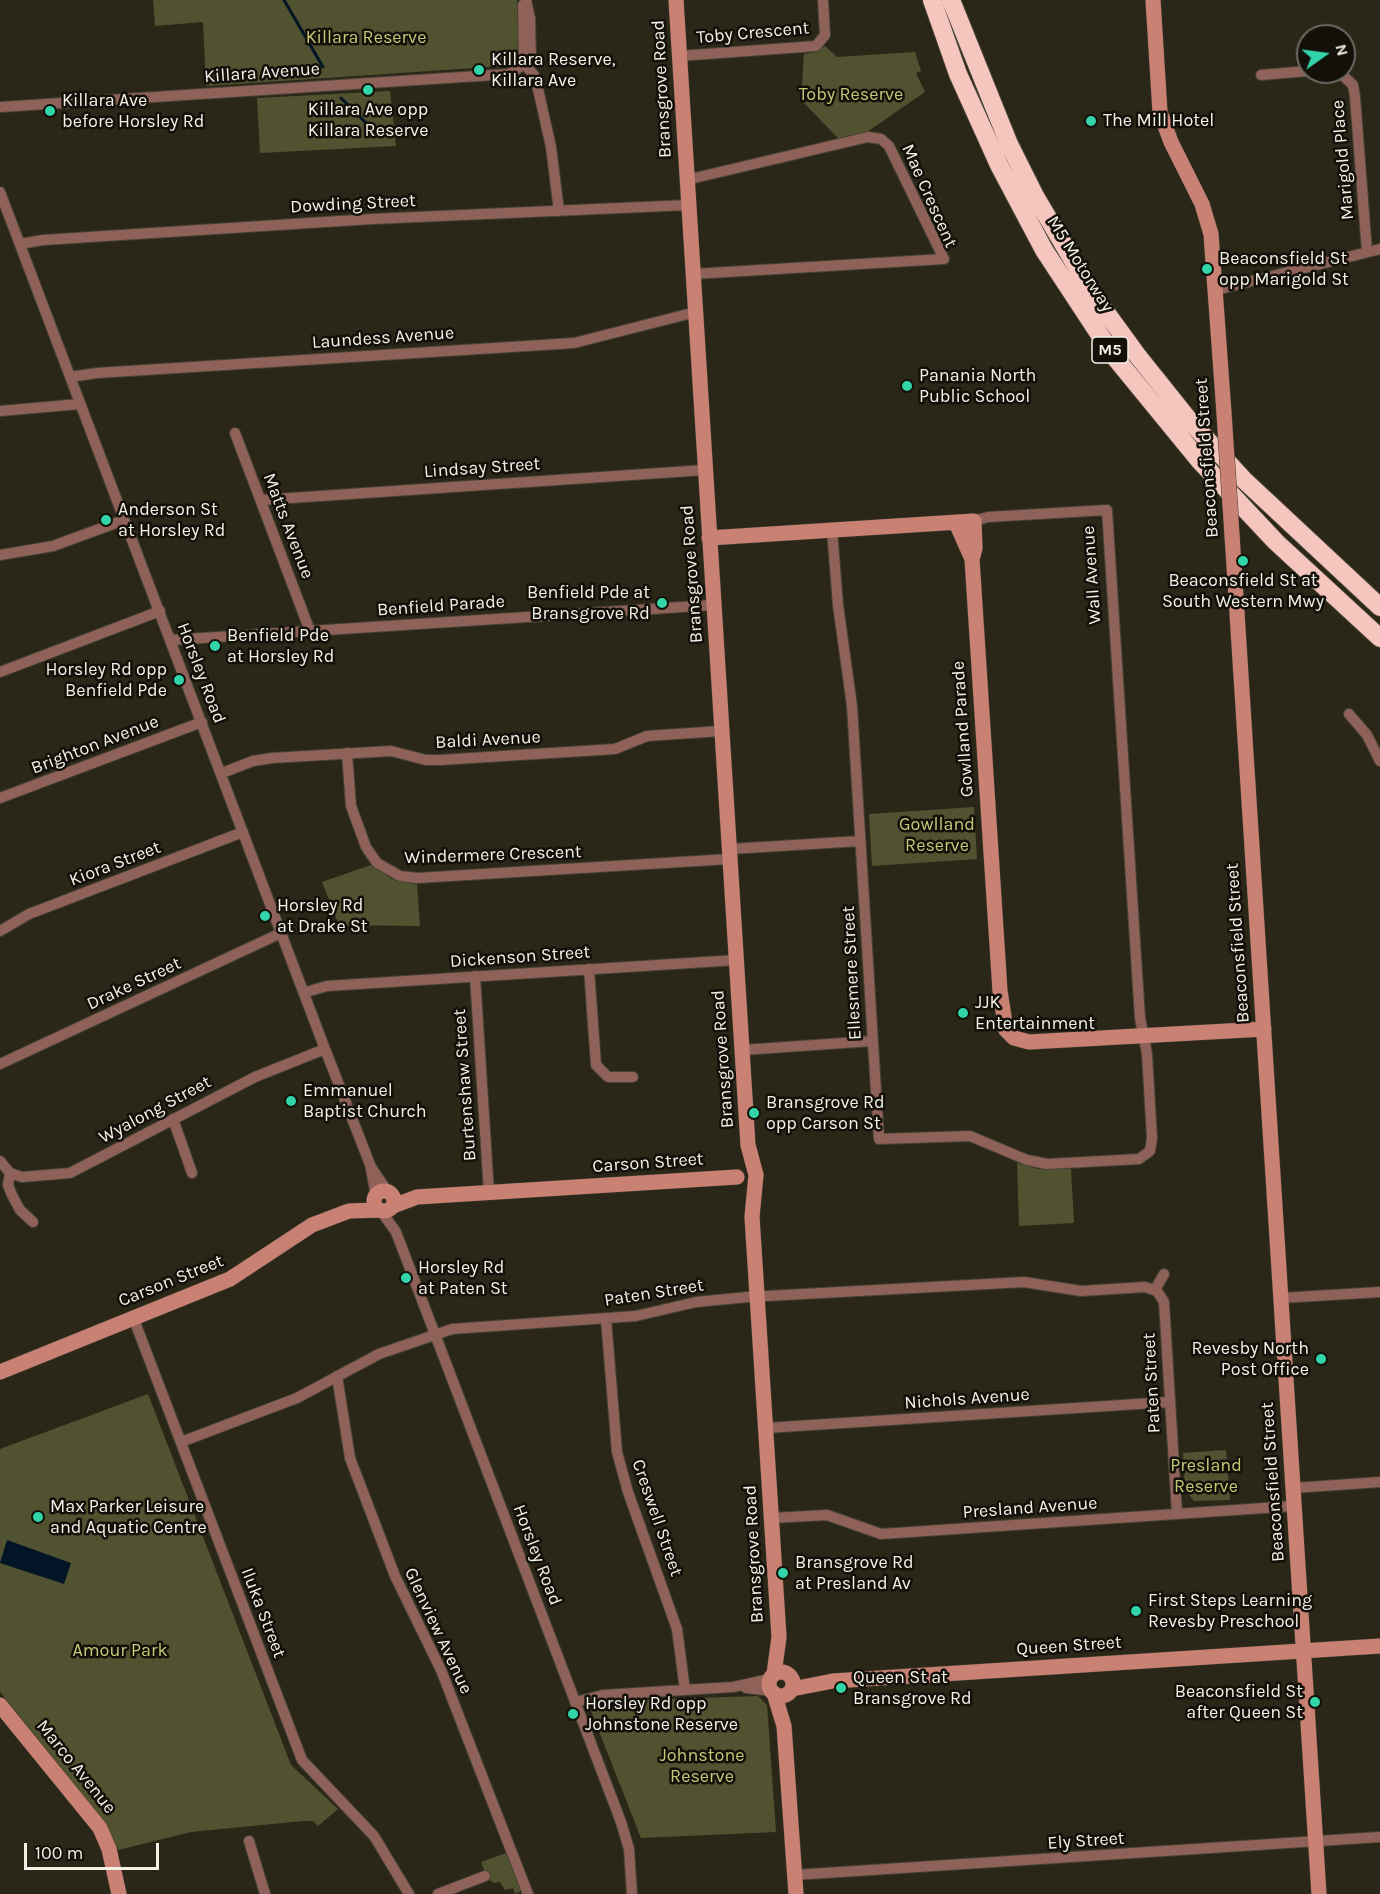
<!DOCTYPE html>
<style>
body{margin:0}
#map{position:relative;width:1380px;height:1894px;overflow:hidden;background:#2b2718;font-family:Karla,sans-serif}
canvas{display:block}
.north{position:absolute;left:1296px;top:24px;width:60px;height:60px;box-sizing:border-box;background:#121009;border:2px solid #6c6a62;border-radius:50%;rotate:76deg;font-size:16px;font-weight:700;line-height:24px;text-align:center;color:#f3f0e7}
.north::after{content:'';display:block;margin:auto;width:21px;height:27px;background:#32d4a9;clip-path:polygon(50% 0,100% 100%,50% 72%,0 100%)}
.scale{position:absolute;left:24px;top:1843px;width:135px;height:27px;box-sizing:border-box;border:3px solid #f3f0e7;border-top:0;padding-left:8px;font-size:18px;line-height:21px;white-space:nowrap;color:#f3f0e7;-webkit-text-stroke:4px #121009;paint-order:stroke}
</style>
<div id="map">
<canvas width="1380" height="1894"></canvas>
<div class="north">N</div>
<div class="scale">100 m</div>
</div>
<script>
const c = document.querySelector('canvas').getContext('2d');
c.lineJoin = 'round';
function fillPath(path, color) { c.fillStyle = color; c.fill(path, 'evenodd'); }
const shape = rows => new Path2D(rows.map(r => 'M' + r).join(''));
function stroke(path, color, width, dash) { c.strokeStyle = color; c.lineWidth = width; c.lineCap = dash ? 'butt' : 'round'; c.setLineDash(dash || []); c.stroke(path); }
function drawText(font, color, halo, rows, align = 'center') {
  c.font = font + ' Karla,sans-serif'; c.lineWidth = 5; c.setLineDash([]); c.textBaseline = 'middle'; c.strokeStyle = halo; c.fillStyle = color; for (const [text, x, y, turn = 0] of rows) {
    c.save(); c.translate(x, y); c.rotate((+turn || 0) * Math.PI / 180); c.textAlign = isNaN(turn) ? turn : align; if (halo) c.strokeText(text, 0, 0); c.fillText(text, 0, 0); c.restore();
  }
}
fillPath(shape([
 [153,0,517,0,519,49,516,58,505,66,206,86,203,22,155,26],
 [825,46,837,57,915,52,921,71,916,73,925,92,867,132,839,139,801,100,804,54,816,52],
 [390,91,396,146,260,153,257,98],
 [974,807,977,859,872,866,869,814],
 [371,865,392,879,417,884,420,926,339,925,322,882],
 [1017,1163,1038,1169,1071,1169,1074,1223,1019,1226],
 [148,1394,291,1765,338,1809,318,1826,313,1821,303,1821,191,1832,118,1850,67,1775,0,1692,0,1449],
 [1226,1450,1230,1500,1194,1501,1185,1490,1183,1453],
 [758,1696,767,1705,776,1832,641,1838,591,1711,595,1705,605,1701],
 [506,1853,521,1891,515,1894,513,1888,505,1890,500,1882,494,1883,488,1879,481,1862]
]), '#515330');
fillPath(shape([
 [7,1540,71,1563,64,1584,0,1563]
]), '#011526');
stroke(shape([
 [284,0,323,67],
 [341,98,371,128]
]), '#011526', 3);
const street = shape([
 [523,5,524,64,534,75,538,89,551,147,559,211],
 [679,56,816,46,825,35,823,0],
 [1339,72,1353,85,1355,97,1367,252],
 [1261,75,1308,71],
 [0,107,509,74,531,60,530,18,526,0],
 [686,180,868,137,881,139,889,146,944,259,693,274],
 [0,192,325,1049,371,1167,388,1192],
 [20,244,43,240,372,219,688,205],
 [1216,290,1380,249],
 [70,377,97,373,574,343,696,312],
 [0,411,80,404],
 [235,433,310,631],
 [261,500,705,470],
 [832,530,838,605,852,706,879,1139,970,1136,1027,1160,1047,1164,1139,1159,1150,1151,1152,1138,1147,1054,1140,1018,1107,510,988,517,974,521],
 [0,555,53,546,124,520],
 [171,640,713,605],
 [0,672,160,611],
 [1349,714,1367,735,1380,761],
 [347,753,351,806,366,847,377,863,400,876,417,878,730,859],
 [222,773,253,761,272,758,391,751,426,760,440,760,615,749,647,736,721,731],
 [0,798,202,722],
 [730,849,860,841],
 [0,931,29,914,243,832],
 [589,969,596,1065,608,1077,633,1077],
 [475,976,489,1193],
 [306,992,327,986,737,960],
 [743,1050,872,1041],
 [0,1064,281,933],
 [173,1119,192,1173],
 [0,1161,10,1173,22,1177,70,1173,255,1077,325,1049],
 [371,1169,376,1196],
 [10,1173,8,1185,12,1195,20,1210,33,1222],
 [381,1211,396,1232,621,1822,629,1849,632,1894],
 [1155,1290,1164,1274],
 [1281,1298,1380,1292],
 [133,1317,302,1760,374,1836,409,1894],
 [606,1319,617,1452,628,1492,677,1629,685,1690],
 [337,1376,350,1458,395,1576,441,1670,528,1894],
 [766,1428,1169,1402],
 [181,1442,297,1398,379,1354,452,1329,636,1316,696,1302,748,1297,1024,1282,1081,1291,1145,1287,1157,1291,1164,1302,1177,1514],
 [1293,1488,1380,1482],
 [772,1518,827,1515,881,1534,1294,1506],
 [746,1688,772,1691],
 [575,1702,603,1695,733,1687,770,1679],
 [249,1841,265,1894],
 [794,1875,1380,1837],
 [438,1894,485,1876]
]);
const secondary = shape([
 [676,0,748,1145,756,1175,752,1217,779,1637,774,1674],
 [1153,0,1160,112,1171,142,1202,204,1211,234,1224,413],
 [956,523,972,559,1000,991,1006,1030,1014,1038,1029,1042,1264,1029],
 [1232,535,1319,1894],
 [709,538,974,521,975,548,973,556],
 '374 1201a10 10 0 1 1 20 0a10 10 0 1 1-20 0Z',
 [393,1206,417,1197,737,1177],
 [0,1372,230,1279,312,1225,349,1211,379,1210],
 '769 1684a12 12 0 1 1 24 0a12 12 0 1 1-24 0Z',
 [792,1689,833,1681,1380,1646],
 [774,1693,784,1726,796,1894],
 [0,1705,100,1828,109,1849,119,1894]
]);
const highway = shape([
 [932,0,958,74,999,165,1044,250,1113,355,1199,460,1276,542,1380,638],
 [951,0,1009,144,1035,196,1092,293,1137,355,1189,420,1244,480,1380,607]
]);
stroke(street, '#474335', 12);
stroke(secondary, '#474335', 16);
stroke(highway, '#474335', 20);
stroke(street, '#8e6159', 10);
stroke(secondary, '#c98174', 15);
stroke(highway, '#f4c6bd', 18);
const secondaryBridge = shape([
 [1224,413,1232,535]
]);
stroke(secondaryBridge, '#474335', 16, []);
stroke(secondaryBridge, '#c98174', 15);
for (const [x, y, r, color] of [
 [479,70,6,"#32d4a9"],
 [368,90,6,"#32d4a9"],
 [50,111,6,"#32d4a9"],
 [1091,121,6,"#32d4a9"],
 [1207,269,6,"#32d4a9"],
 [907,386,6,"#32d4a9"],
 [106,520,6,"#32d4a9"],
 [1243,561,6,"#32d4a9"],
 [662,603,6,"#32d4a9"],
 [215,646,6,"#32d4a9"],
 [179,680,6,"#32d4a9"],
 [265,916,6,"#32d4a9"],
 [963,1013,6,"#32d4a9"],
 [291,1101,6,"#32d4a9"],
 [754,1113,6,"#32d4a9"],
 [406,1278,6,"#32d4a9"],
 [1321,1359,6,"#32d4a9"],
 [38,1517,6,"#32d4a9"],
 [783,1573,6,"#32d4a9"],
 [1136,1611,6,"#32d4a9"],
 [841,1688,6,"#32d4a9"],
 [1315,1702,6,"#32d4a9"],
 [573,1714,6,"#32d4a9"]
]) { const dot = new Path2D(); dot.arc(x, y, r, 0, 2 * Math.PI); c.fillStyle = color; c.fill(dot); stroke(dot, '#121009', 2); }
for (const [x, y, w] of [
 [1110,350,36]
]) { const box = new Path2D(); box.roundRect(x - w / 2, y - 13, w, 26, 4.5); c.fillStyle = '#121009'; c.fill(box); stroke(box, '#f3f0e7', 1.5); }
drawText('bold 16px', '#f3f0e7', null, [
 ["M5",1110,350]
]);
drawText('18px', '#f3f0e7', '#121009', [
 ["Toby Crescent",753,33,-5],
 ["Killara Avenue",262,73,-4],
 ["Bransgrove Road",662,89,-93],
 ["Marigold Place",1343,160,-95],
 ["Mae Crescent",929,196,66],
 ["Dowding Street",353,204,-3],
 ["M5 Motorway",1080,264,58],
 ["Laundess Avenue",383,338,-4],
 ["Beaconsfield Street",1207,458,-94],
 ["Lindsay Street",482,468,-4],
 ["Matts Avenue",288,526,69],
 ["Bransgrove Road",692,574,-94],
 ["Wall Avenue",1092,575,-94],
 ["Benfield Parade",441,606,-4],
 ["Horsley Road",201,673,69],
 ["Gowlland Parade",963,729,-94],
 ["Baldi Avenue",488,740,-3],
 ["Brighton Avenue",95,745,-21],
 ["Windermere Crescent",493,855,-2],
 ["Kiora Street",115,864,-21],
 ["Beaconsfield Street",1238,943,-94],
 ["Dickenson Street",520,957,-4],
 ["Ellesmere Street",852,973,-93],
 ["Drake Street",134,984,-25],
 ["Bransgrove Road",723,1059,-94],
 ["Burtenshaw Street",465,1085,-94],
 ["Wyalong Street",155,1110,-28],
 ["Carson Street",648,1163,-4],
 ["Carson Street",171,1281,-22],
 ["Paten Street",654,1293,-9],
 ["Paten Street",1152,1383,-93],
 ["Nichols Avenue",967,1399,-4],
 ["Beaconsfield Street",1273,1482,-94],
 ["Presland Avenue",1030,1508,-4],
 ["Creswell Street",657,1518,71],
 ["Bransgrove Road",754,1554,-93],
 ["Horsley Road",537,1555,69],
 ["Iluka Street",263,1613,69],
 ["Glenview Avenue",438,1631,65],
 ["Queen Street",1069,1646,-4],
 ["Marco Avenue",76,1767,51],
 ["Ely Street",1086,1841,-4]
]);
drawText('18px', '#c4c977', '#121009', [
 ["Killara Reserve",366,38],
 ["Toby Reserve",851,95],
 ["Gowlland",937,825],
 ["Reserve",937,846],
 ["Presland",1206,1466],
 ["Reserve",1206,1487],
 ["Amour Park",120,1651],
 ["Johnstone",702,1756],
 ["Reserve",702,1777]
]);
drawText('18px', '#f3f0e7', '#121009', [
 ["Killara Reserve,",491,60],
 ["Killara Ave",491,81],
 ["Killara Ave",62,101],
 ["before Horsley Rd",62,122],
 ["Killara Ave opp",368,110,"center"],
 ["Killara Reserve",368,131,"center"],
 ["The Mill Hotel",1103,121],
 ["Beaconsfield St",1219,259],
 ["opp Marigold St",1219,280],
 ["Panania North",919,376],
 ["Public School",919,397],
 ["Anderson St",118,510],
 ["at Horsley Rd",118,531],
 ["Beaconsfield St at",1243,581,"center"],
 ["South Western Mwy",1243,602,"center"],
 ["Benfield Pde at",650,593,"right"],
 ["Bransgrove Rd",650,614,"right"],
 ["Benfield Pde",227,636],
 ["at Horsley Rd",227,657],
 ["Horsley Rd opp",167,670,"right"],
 ["Benfield Pde",167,691,"right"],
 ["Horsley Rd",277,906],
 ["at Drake St",277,927],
 ["JJK",975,1003],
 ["Entertainment",975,1024],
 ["Emmanuel",303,1091],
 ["Baptist Church",303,1112],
 ["Bransgrove Rd",766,1103],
 ["opp Carson St",766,1124],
 ["Horsley Rd",418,1268],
 ["at Paten St",418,1289],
 ["Revesby North",1309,1349,"right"],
 ["Post Office",1309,1370,"right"],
 ["Max Parker Leisure",50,1507],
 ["and Aquatic Centre",50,1528],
 ["Bransgrove Rd",795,1563],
 ["at Presland Av",795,1584],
 ["First Steps Learning",1148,1601],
 ["Revesby Preschool",1148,1622],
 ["Queen St at",853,1678],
 ["Bransgrove Rd",853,1699],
 ["Beaconsfield St",1303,1692,"right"],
 ["after Queen St",1303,1713,"right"],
 ["Horsley Rd opp",585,1704],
 ["Johnstone Reserve",585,1725]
], 'left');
</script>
